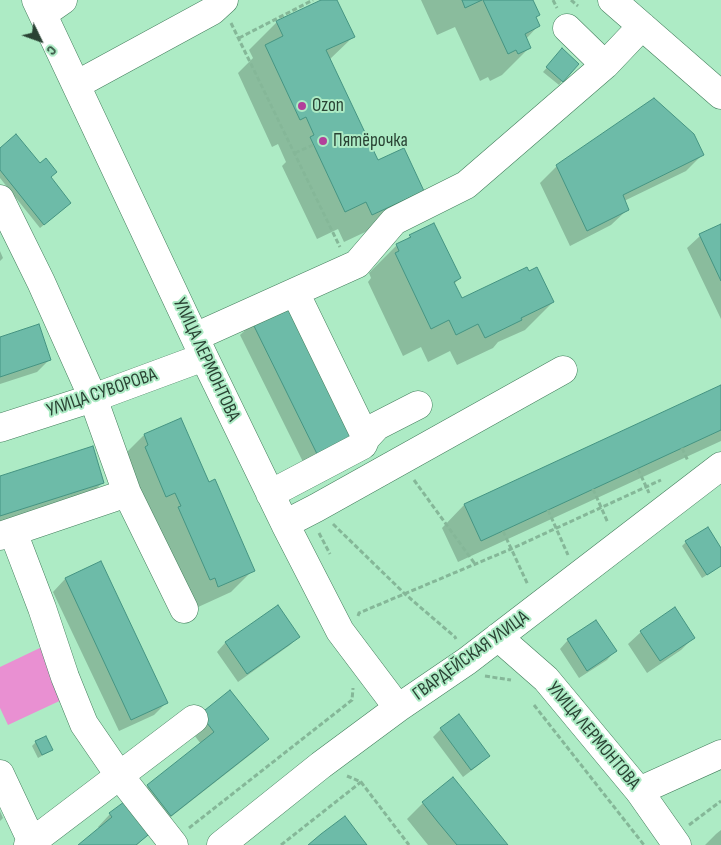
<!DOCTYPE html>
<meta charset="utf-8">
<style>
body{margin:0}
#map{position:relative;width:721px;height:845px;overflow:hidden;background:#adebc5;font-family:"Sofia Sans Condensed",sans-serif}
canvas{display:block}
.north{position:absolute;left:15px;top:15px;width:50px;height:50px;-webkit-text-stroke:4px #adebc5;paint-order:stroke;rotate:132deg;font-size:14px;font-weight:700;line-height:20px;text-align:center;color:#2a4334}
.north::after{content:'';display:block;margin:auto;width:18px;height:22px;background:#2a4334;clip-path:polygon(50% 0,100% 100%,50% 72%,0 100%)}
</style>
<div id="map">
<canvas width="721" height="845"></canvas>
<div class="north">С</div>
</div>
<script>
const c = document.querySelector('canvas').getContext('2d');
c.lineJoin = 'round';
function fillPath(path, color) { c.fillStyle = color; c.fill(path, 'evenodd'); }
const shape = rows => new Path2D(rows.map(r => 'M' + r).join(''));
function stroke(path, color, width, dash) { c.strokeStyle = color; c.lineWidth = width; c.lineCap = dash ? 'butt' : 'round'; c.setLineDash(dash || []); c.stroke(path); }
function drawText(font, color, halo, rows, align = 'center') {
  c.font = font + ' "Sofia Sans Condensed",sans-serif'; c.lineWidth = 4; c.setLineDash([]); c.textBaseline = 'middle'; c.strokeStyle = halo; c.fillStyle = color; for (const [text, x, y, turn = 0] of rows) {
    c.save(); c.translate(x, y); c.rotate((+turn || 0) * Math.PI / 180); c.textAlign = isNaN(turn) ? turn : align; if (halo) c.strokeText(text, 0, 0); c.fillText(text, 0, 0); c.restore();
  }
}
fillPath(shape([
 [44,646,68,697,8,725,0,708,0,667]
]), '#e990d2');
fillPath(shape([
 [324,0,336,0,353,37,329,60,377,162,423,191,395,218,344,242,338,229,317,239,282,166,286,162,278,144,272,147,238,73,253,58,249,50,277,22],
 [421,0,531,0,538,15,535,19,538,26,526,39,530,47,502,75,490,81,488,77,480,81,455,27,437,35],
 [559,54,562,81,559,85,543,72],
 [654,99,702,155,686,171,624,201,628,209,611,225,570,246,540,183,557,166],
 [0,149,49,178,66,207,40,228,0,178],
 [721,226,721,319,687,248,700,236],
 [410,236,460,278,454,284,462,300,553,302,525,330,498,342,493,348,457,365,450,351,428,362,421,347,403,356,368,282,371,278,369,273,397,245,404,242],
 [0,251,3,258,0,261],
 [253,323,355,444,309,474,240,335],
 [0,338,49,360,37,372,0,384],
 [721,387,721,441,458,562,442,528,464,505],
 [181,419,209,483,253,570,231,592,196,608,153,514,144,518,122,457,144,435],
 [0,477,103,482,87,498,0,526],
 [686,542,721,551,721,566,702,578,682,546],
 [101,563,166,703,154,715,119,731,53,592,65,579],
 [277,607,298,637,290,645,238,682,217,652,225,643],
 [641,632,693,638,681,650,647,673,628,644],
 [568,640,615,651,607,660,579,678,560,649],
 [201,715,267,739,255,751,158,827,135,799,148,786,201,744,188,727],
 [441,729,488,756,480,764,463,777,433,737],
 [36,742,51,749,47,753,38,758,32,746],
 [423,803,506,845,428,845,407,819],
 [0,811,3,818,0,821],
 [110,814,152,831,137,845,80,845,100,829,98,827],
 [721,830,721,845,705,845,716,834]
]), '#0003');
const building = shape([
 [321,0,337,0,355,37,326,50,378,160,404,148,424,191,372,215,366,202,345,212,310,137,314,135,306,117,300,120,265,45,283,36,276,21,321,0],
 [462,0,482,0,465,8,462,0],
 [483,0,533,0,540,15,536,17,540,26,525,34,531,48,518,54,516,50,508,54,483,0],
 [562,48,579,64,563,82,546,67,562,48],
 [654,98,694,134,704,155,623,195,629,210,587,231,556,165,654,98],
 [16,134,40,163,46,158,57,172,51,177,71,203,44,225,0,170,0,148,16,134],
 [434,223,461,278,454,282,462,298,527,267,529,271,537,267,554,302,521,318,522,320,485,338,478,324,456,335,449,320,431,329,395,253,399,251,396,244,411,237,409,235,434,223],
 [721,224,721,281,699,234,721,224],
 [288,304,356,445,321,462,252,322,288,304],
 [39,324,51,360,0,377,0,337,39,324],
 [721,385,721,430,481,541,464,504,721,385],
 [181,418,209,482,215,479,255,571,218,587,215,578,210,580,178,507,181,506,175,493,166,497,145,447,148,445,144,434,181,418],
 [93,446,104,483,0,516,0,476,93,446],
 [708,527,721,548,721,566,707,575,685,541,708,527],
 [101,561,168,703,131,720,65,578,101,561],
 [278,605,300,637,247,674,225,642,278,605],
 [675,607,695,638,660,661,640,631,675,607],
 [596,620,617,651,587,671,567,639,596,620],
 [230,690,269,739,171,816,147,785,214,732,200,714,230,690],
 [459,714,490,756,471,770,440,728,459,714],
 [46,736,53,750,42,755,35,741,46,736],
 [453,777,508,845,457,845,437,821,422,802,453,777],
 [128,799,153,831,136,845,78,845,112,817,109,813,128,799],
 [345,816,367,845,308,845,321,834,345,816]
]);
fillPath(building, '#6dbba8');
stroke(building, '#459482', 1);
const minor = shape([
 [36,0,204,357,285,524,340,631,398,708],
 [612,0,721,95],
 [43,14,63,0],
 [567,28,605,65],
 [76,85,212,11,224,0],
 [0,199,41,282,93,398,127,493,184,609],
 [295,292,366,438],
 [195,337,357,264,394,221,466,185,605,65,642,26],
 [0,428,93,398,204,357],
 [270,494,363,445,366,438,377,426,418,405],
 [285,524,316,508,563,370],
 [13,532,42,608,65,677,84,724,119,775,174,845],
 [0,536,127,493],
 [498,637,546,679,639,791,677,845],
 [0,774,32,842],
 [639,791,721,754],
 [28,845,194,719],
 [221,845,321,765,398,708,467,661,721,466]
]);
stroke(minor, '#437e5c', 29);
stroke(shape([
 [553,0,557,8],
 [571,0,578,6],
 [231,23,340,247],
 [239,38,313,0],
 [295,153,313,145],
 [682,448,688,461],
 [638,469,649,493],
 [414,480,475,564],
 [593,489,608,523],
 [548,510,568,555],
 [333,524,405,594,455,637,456,639],
 [503,531,528,585],
 [319,533,330,554],
 [358,616,359,613,511,549,661,480],
 [485,676,511,680],
 [534,705,644,845],
 [347,776,361,782,409,845],
 [689,825,721,801],
 [189,828,352,700,353,688],
 [281,845,361,782]
]), '#85b798', 3, [5, 2.5]);
stroke(minor, '#fff', 28);
for (const [x, y, r, color] of [
 [302,106,5,"#b2409a"],
 [323,141,5,"#b2409a"]
]) { const dot = new Path2D(); dot.arc(x, y, r, 0, 2 * Math.PI); c.fillStyle = color; c.fill(dot); stroke(dot, '#adebc5', 2); }
drawText('19px', '#2a4334', '#adebc5', [
 ["Ozon",312,106],
 ["Пятёрочка",333,141]
], 'left');
drawText('19px', '#2a4334', '#adebc5', [
 ["УЛИЦА ЛЕРМОНТОВА",206,360,65],
 ["УЛИЦА СУВОРОВА",102,393,-19],
 ["ГВАРДЕЙСКАЯ УЛИЦА",471,656,-36],
 ["УЛИЦА ЛЕРМОНТОВА",593,736,50]
]);
</script>
